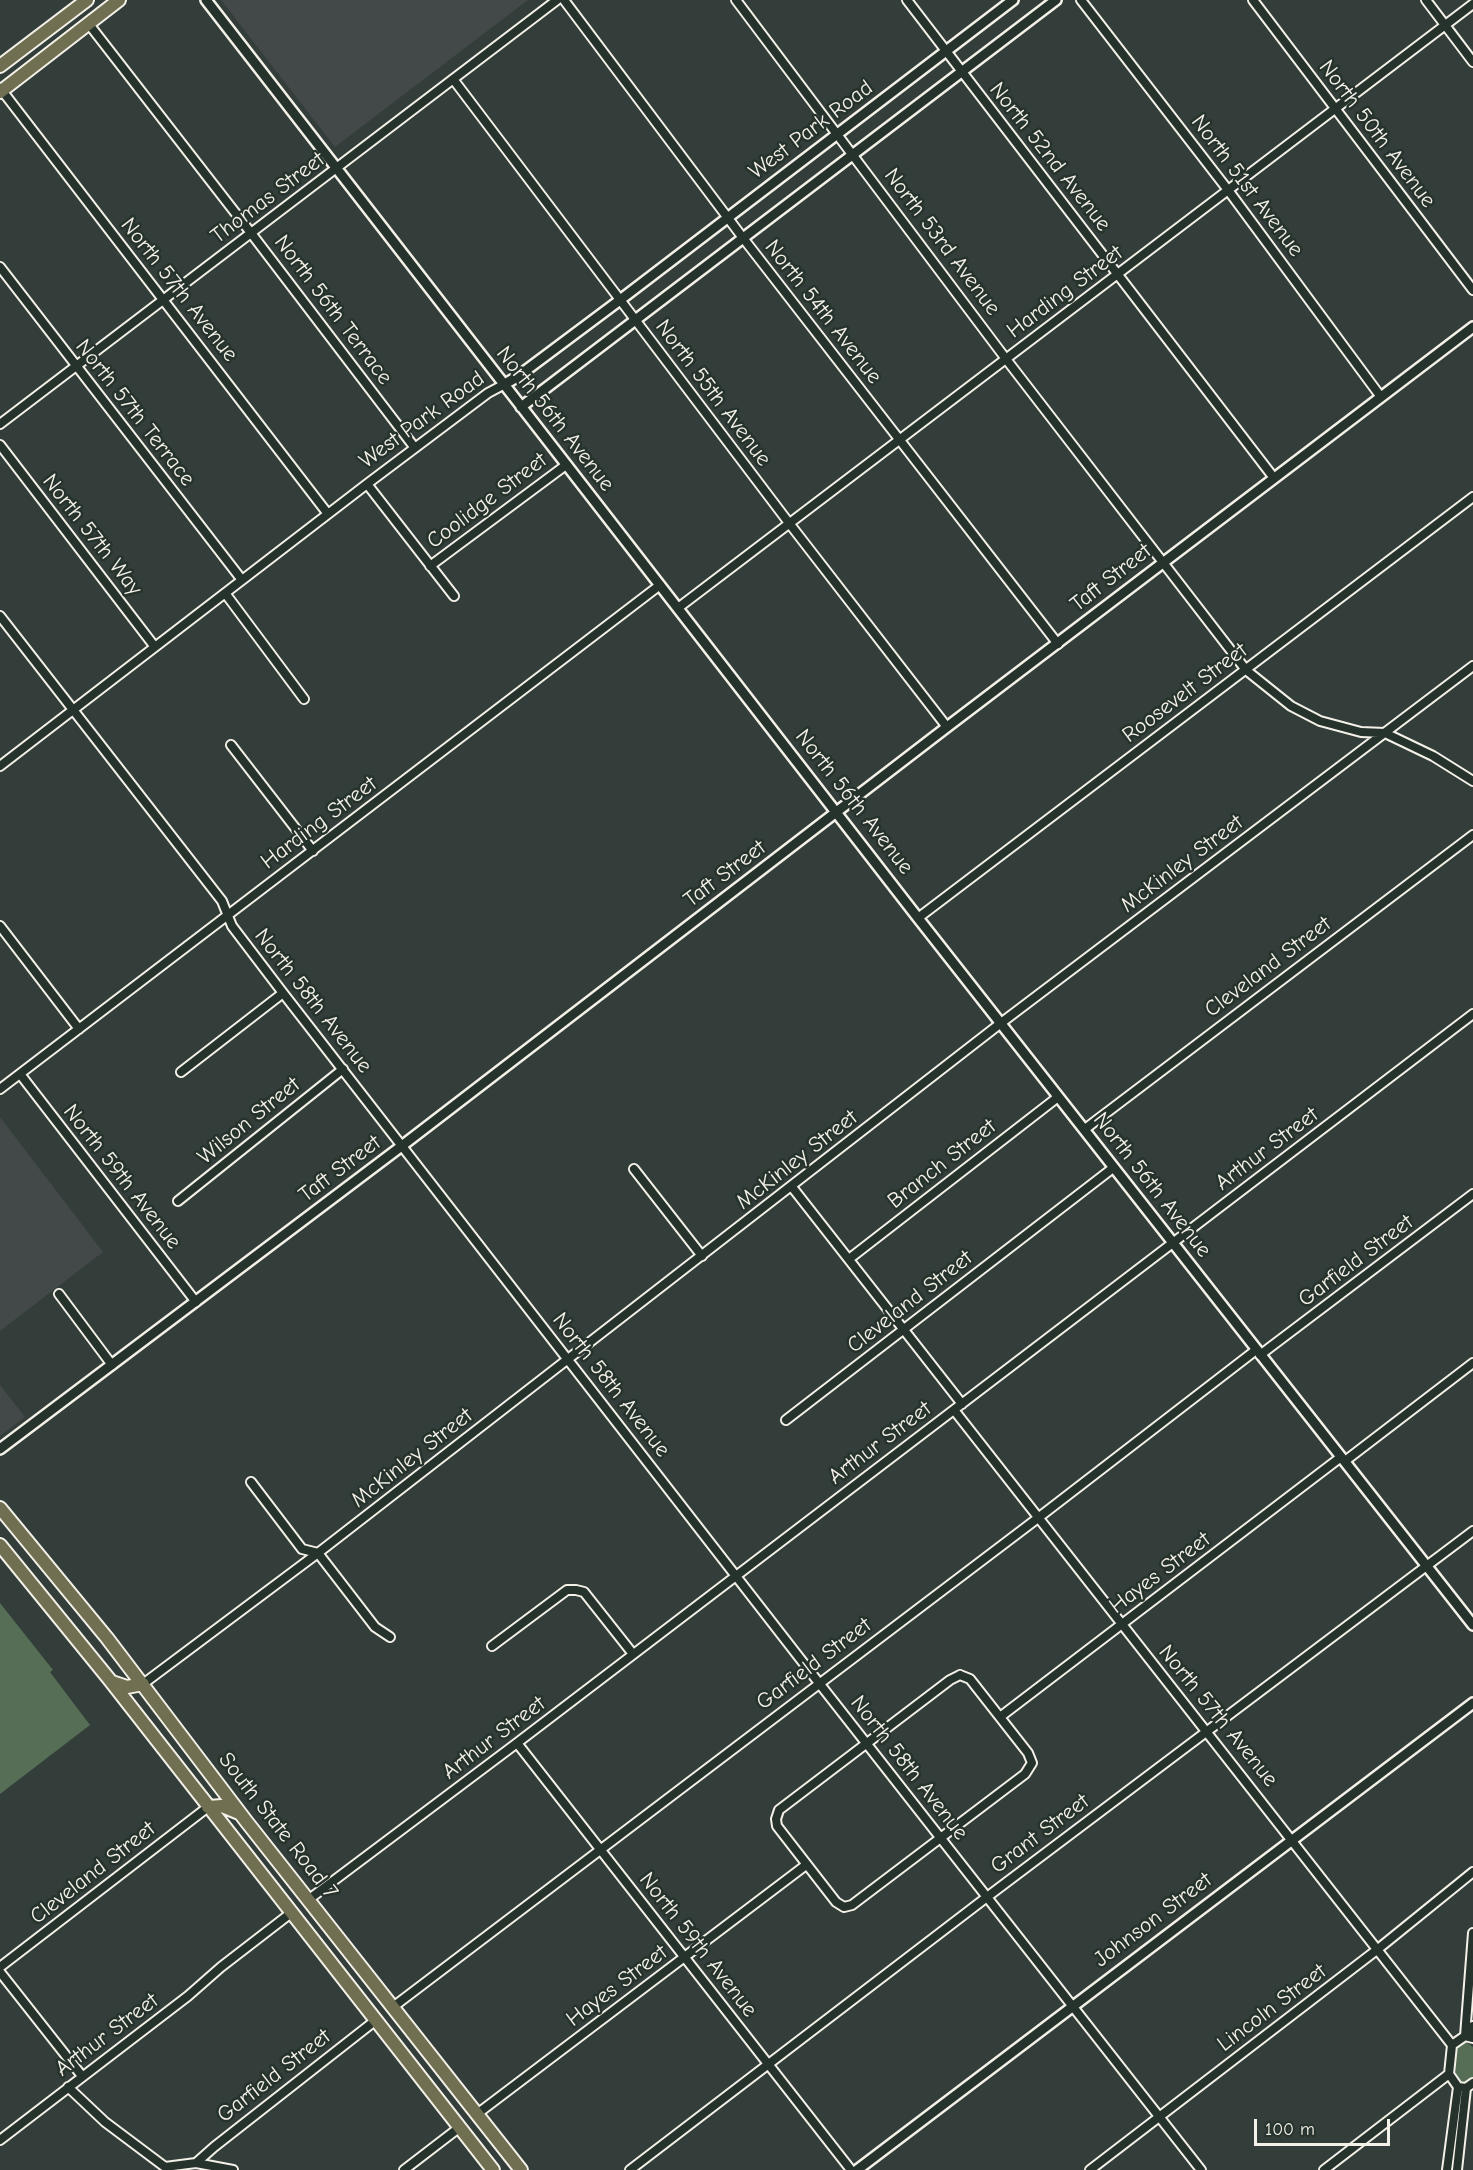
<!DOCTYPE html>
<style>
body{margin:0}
#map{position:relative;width:1473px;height:2170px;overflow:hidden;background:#333d3a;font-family:"Comic Neue",sans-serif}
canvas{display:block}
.scale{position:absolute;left:1254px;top:2119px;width:136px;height:27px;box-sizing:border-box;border:3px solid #f4f1e8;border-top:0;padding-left:8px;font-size:18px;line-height:21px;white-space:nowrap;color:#f4f1e8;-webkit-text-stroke:4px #26332d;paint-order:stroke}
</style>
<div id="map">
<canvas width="1473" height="2170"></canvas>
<div class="scale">100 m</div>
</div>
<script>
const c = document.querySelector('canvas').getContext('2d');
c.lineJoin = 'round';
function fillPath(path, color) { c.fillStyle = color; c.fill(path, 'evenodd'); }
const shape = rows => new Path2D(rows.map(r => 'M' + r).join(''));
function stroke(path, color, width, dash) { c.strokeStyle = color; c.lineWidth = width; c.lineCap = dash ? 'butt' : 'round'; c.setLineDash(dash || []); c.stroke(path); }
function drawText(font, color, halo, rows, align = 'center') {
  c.font = font + ' "Comic Neue",sans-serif'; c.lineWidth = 5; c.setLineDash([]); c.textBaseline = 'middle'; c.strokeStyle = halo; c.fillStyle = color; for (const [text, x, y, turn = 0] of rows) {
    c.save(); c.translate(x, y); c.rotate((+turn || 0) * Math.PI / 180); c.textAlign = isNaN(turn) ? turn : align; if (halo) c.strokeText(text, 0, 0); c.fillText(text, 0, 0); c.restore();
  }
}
fillPath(shape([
 [221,0,528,0,335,147],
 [0,1117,103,1252,0,1331],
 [0,1385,25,1417,0,1436]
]), '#434849');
fillPath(shape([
 [0,1603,53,1670,50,1672,90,1725,0,1794],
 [1466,2042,1473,2047,1473,2078,1462,2084,1456,2077,1454,2060,1457,2047]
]), '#556e55');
const minor = shape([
 [564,0,743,238,1058,644],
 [736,0,1006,359,1246,670,1291,706,1320,721,1361,732,1385,733,1433,756,1473,781],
 [907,0,1274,478],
 [1081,0,1228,190,1381,397],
 [1253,0,1473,290],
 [1426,0,1473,62],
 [88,23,251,233,415,448],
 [453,79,789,523,947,727],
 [0,88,328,514],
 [0,267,242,580],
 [0,424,557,0],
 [0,445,155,647],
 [367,484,454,596],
 [430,566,566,465],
 [225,593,304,699],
 [678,608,1473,4],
 [0,616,222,901,232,926,283,993,819,1683,1201,2170],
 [231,745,313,851],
 [0,766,367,484,488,393,503,385],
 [918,918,1473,497],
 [0,926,79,1029],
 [181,1072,283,993],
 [20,1074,196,1302],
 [0,1089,660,585],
 [1085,1129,1473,835],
 [634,1169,702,1256],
 [792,1187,962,1404],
 [178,1201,343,1069],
 [849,1259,1058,1097],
 [59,1294,112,1365],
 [1260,1355,1473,1194],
 [954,1410,1452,2045],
 [786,1420,1113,1168],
 [1345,1461,1473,1363],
 [251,1482,302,1549,318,1553,375,1627,390,1637],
 [492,1646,567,1590,576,1590,584,1592,633,1654],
 [960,1675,970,1679,1028,1753,1032,1763,1025,1774,852,1905,844,1907,836,1902,777,1826,776,1819,779,1810,950,1680,960,1675],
 [143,1684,318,1553,1001,1023,1473,666],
 [1000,1717,1341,1457],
 [517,1743,851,2170],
 [308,1900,517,1743,1473,1014],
 [0,1967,208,1807],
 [0,1972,82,2076],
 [393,2007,1038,1518,1256,1350],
 [1465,2036,1473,1933],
 [1472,2037,1473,2026],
 [1473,2038,1465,2036,1452,2045,1449,2074,1458,2087,1466,2088,1473,2083],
 [68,2087,105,2122,165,2167,196,2163,233,2170],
 [477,2114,806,1865],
 [0,2140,188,1996,221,1967,291,1913],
 [196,2163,214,2147,376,2020],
 [404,2170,460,2127],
 [630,2170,987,1897,1473,1531],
 [1090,2170,1378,1949,1473,1872],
 [1324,2170,1449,2074],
 [1447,2170,1458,2087],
 [1457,2170,1466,2088]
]);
const tertiary = shape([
 [206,0,918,918,1473,1625],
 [503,385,517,377,620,300,1013,0],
 [521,407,1056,0],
 [0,1449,403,1145,947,727,1473,327],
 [857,2170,1473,1703]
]);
const primary = shape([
 [0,66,87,0],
 [0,92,119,0],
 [0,1508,107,1638,246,1821,521,2170],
 [0,1545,109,1679,493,2170],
 [112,1682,127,1687,143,1684],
 [208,1807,222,1806,239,1813]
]);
stroke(minor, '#f4f1e8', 12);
stroke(tertiary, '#f4f1e8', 14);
stroke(primary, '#f4f1e8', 16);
stroke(minor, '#26332d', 8);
stroke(tertiary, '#26332d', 9);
stroke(primary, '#716f52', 12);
drawText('22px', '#f4f1e8', '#26332d', [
 ["West Park Road",811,130,-37],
 ["North 50th Avenue",1377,134,53],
 ["North 52nd Avenue",1050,157,52],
 ["North 51st Avenue",1247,186,53],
 ["Thomas Street",268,198,-37],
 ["North 53rd Avenue",942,242,53],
 ["North 57th Avenue",179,290,52],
 ["Harding Street",1065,292,-37],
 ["North 56th Terrace",333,310,53],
 ["North 54th Avenue",823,312,52],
 ["North 55th Avenue",713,393,53],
 ["North 57th Terrace",135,413,52],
 ["North 56th Avenue",555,419,52],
 ["West Park Road",422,420,-36],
 ["Coolidge Street",487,501,-37],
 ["North 57th Way",92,535,52],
 ["Taft Street",1111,578,-38],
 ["Roosevelt Street",1185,693,-37],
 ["North 56th Avenue",854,802,52],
 ["Harding Street",319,823,-37],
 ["McKinley Street",1182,864,-37],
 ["Taft Street",725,874,-37],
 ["Cleveland Street",1268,967,-37],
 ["North 58th Avenue",313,1001,52],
 ["Wilson Street",249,1121,-39],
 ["Arthur Street",1267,1149,-37],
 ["McKinley Street",797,1160,-38],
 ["Branch Street",942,1164,-38],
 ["Taft Street",340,1169,-37],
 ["North 59th Avenue",122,1177,52],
 ["North 56th Avenue",1152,1185,52],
 ["Garfield Street",1356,1261,-37],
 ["Cleveland Street",910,1302,-38],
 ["North 58th Avenue",611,1385,52],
 ["Arthur Street",880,1443,-37],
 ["McKinley Street",412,1458,-38],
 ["Hayes Street",1160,1573,-37],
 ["Garfield Street",814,1664,-37],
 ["North 57th Avenue",1218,1716,51],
 ["Arthur Street",494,1738,-37],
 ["North 58th Avenue",909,1768,52],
 ["South State Road 7",278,1826,52],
 ["Grant Street",1040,1834,-37],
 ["Cleveland Street",93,1873,-38],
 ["Johnson Street",1153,1920,-37],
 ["North 59th Avenue",698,1945,52],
 ["Hayes Street",617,1986,-37],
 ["Lincoln Street",1272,2008,-37],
 ["Arthur Street",107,2035,-37],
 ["Garfield Street",274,2076,-38]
]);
</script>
